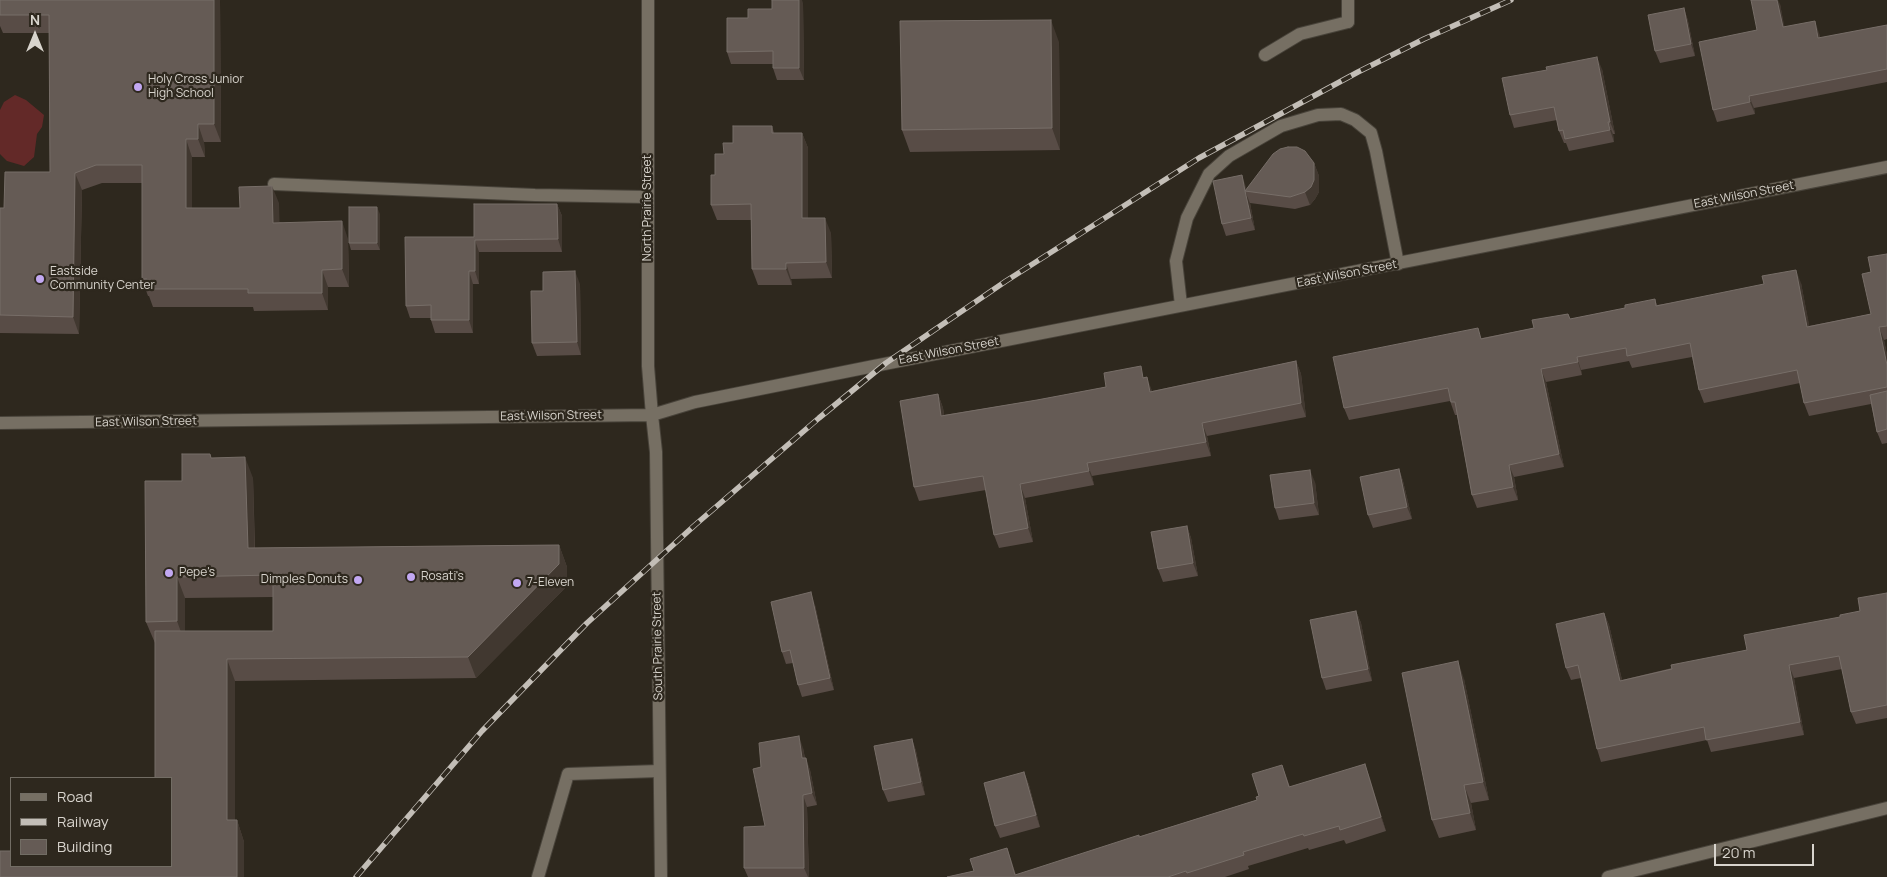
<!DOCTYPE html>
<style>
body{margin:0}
#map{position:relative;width:1887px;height:877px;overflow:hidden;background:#2e281e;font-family:Manrope,sans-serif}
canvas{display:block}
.legend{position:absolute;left:10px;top:777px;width:162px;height:90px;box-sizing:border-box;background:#2e281e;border:1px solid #726d64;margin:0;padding:6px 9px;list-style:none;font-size:15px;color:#d8d4cd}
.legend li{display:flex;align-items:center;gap:10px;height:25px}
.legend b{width:25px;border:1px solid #726d64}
.north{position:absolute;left:10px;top:10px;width:50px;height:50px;-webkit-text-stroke:4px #2e281e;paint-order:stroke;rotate:0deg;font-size:14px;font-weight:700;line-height:20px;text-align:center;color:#d8d4cd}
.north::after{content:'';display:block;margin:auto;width:18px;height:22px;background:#d8d4cd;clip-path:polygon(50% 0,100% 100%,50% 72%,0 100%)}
.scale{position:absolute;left:1714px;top:844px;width:100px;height:22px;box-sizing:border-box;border:2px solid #d8d4cd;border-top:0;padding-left:6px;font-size:15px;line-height:18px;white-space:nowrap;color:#d8d4cd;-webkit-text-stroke:4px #2e281e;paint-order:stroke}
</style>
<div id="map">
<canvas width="1887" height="877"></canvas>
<ul class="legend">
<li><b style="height:6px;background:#766f63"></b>Road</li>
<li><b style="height:6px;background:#c3beb7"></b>Railway</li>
<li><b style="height:14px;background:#655b55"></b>Building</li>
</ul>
<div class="north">N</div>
<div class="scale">20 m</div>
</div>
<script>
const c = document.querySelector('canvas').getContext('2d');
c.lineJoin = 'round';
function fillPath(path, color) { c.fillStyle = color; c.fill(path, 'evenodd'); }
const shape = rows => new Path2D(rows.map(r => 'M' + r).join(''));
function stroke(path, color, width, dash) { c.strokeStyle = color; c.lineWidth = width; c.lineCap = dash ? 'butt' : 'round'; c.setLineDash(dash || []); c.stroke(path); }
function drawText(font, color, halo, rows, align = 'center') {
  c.font = font + ' Manrope,sans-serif'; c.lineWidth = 4.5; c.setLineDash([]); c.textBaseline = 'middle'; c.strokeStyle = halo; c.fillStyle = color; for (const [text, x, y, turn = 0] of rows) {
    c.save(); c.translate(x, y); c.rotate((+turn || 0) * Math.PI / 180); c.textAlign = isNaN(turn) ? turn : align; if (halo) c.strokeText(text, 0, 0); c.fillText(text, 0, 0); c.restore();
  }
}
fillPath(shape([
 [15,95,26,100,44,115,42,127,37,134,34,157,24,166,7,161,0,154,0,110,4,102]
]), '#632928');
const service = shape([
 [1265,55,1300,34,1348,22],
 [274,184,535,195,648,197],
 [1181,305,1176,261,1187,218,1209,174,1229,156,1281,126,1318,115,1341,114,1355,120,1371,133,1376,151,1398,264],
 [538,877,568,774,659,771]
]);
const minor = shape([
 [648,0,648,366,652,415],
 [1348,0,1348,22],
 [1608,877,1887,808]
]);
const tertiary = shape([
 [652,415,656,452,661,877],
 [0,423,652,415,695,402,874,366,1887,167]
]);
stroke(service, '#48433a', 14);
stroke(minor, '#48433a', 14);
stroke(tertiary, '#48433a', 14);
stroke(service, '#766f63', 12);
stroke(minor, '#766f63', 12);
stroke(tertiary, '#766f63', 12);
const rail = shape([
 [356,877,482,731,587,623,695,525,819,418,886,363,1006,281,1199,158,1358,72,1424,39,1511,0]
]);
stroke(rail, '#c3beb7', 5.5);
stroke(rail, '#2e281e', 4, [11]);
fillPath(shape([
 [0,0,220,0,221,142,204,142,205,157,192,157,192,208,240,208,279,203,279,222,348,239,349,287,328,287,328,310,254,311,253,307,153,307,149,296,148,296,142,279,142,183,102,183,82,190,79,334,0,333,0,208,4,208,50,172,49,33,3,33,0,26],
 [803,3,804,80,777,80,773,68,773,64,731,64,727,52,748,18,772,9],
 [1780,4,1784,27,1819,33,1820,38,1887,25,1887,82,1754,108,1755,114,1717,122,1713,110,1757,30],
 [1684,8,1688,21,1695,56,1660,63,1655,51],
 [1059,42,1060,150,910,152,902,130],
 [1602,69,1615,134,1613,134,1614,142,1569,151,1566,143,1564,143,1559,131,1557,120,1514,128,1510,115],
 [772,126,774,133,802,133,808,148,808,218,831,233,832,278,791,279,792,285,758,285,752,269,751,220,717,220,711,205,715,175,733,143],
 [1314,163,1319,176,1319,192,1315,199,1310,205,1295,209,1250,203,1255,230,1226,236,1222,224,1247,189],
 [557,204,562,216,562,252,479,252,479,284,473,284,473,333,435,333,431,320,431,318,410,318,406,306,474,237],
 [380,214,380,250,351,250,349,243],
 [1887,254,1887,339,1884,340,1887,355,1887,443,1882,444,1877,432,1871,404,1809,416,1804,403,1800,383,1704,403,1699,390,1692,357,1632,368,1629,361,1581,370,1582,375,1546,382,1564,467,1514,477,1518,500,1477,508,1472,495,1457,415,1455,415,1450,401,1349,420,1344,408,1482,338,1534,328,1568,314,1570,319,1625,308,1655,299,1657,305,1801,283,1809,326,1871,314,1871,272],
 [580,284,581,355,537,356,532,343,543,291],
 [1296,361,1301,374,1306,417,1207,436,1211,456,1092,476,1094,485,1025,498,1033,542,999,548,994,535,986,490,919,501,914,487,938,394,943,408,944,415,1037,400,1106,387,1145,377,1152,391],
 [212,458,253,478,255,548,559,545,567,567,567,586,476,678,235,681,235,820,237,820,244,842,244,877,171,866,155,643,146,622],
 [273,597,273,631,185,631,185,598],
 [1399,469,1403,481,1412,519,1373,528,1368,515],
 [1315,482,1319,515,1279,520,1275,508],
 [1187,526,1191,538,1198,576,1163,582,1158,569],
 [1887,593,1887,718,1856,724,1851,712,1842,669,1794,678,1804,735,1711,752,1707,740,1601,762,1597,749,1581,678,1571,680,1566,668,1604,613,1609,625,1622,680,1747,650,1860,611],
 [815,605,834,690,802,697,798,685,793,663,786,664,782,652],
 [1356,611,1361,623,1372,681,1326,690,1322,678],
 [1464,679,1489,800,1471,803,1476,830,1439,838,1432,820],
 [912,739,916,751,925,795,888,802,883,790],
 [803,748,805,758,810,770,817,805,807,807,809,877,748,877,744,868,765,826,761,767],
 [1365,764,1386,831,1346,844,1344,840,1309,850,1308,848,1248,866,1249,869,1225,877,947,877,974,871,1007,848,1016,875,1257,800,1282,765,1290,787],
 [1024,772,1029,785,1040,827,1000,838,995,826]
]), '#584c46');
fillPath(shape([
 [214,0,220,0,221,142,214,124],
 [799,0,802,0,803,3,804,80,799,68],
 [1777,0,1778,0,1780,4,1787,39,1783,27],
 [1684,8,1688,21,1695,56,1691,44],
 [1051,20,1059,42,1060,150,1052,128],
 [1815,21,1819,33,1822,50,1818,38],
 [1597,57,1602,69,1615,134,1610,122],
 [1749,96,1754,108,1755,114,1750,102],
 [1608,122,1613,134,1614,142,1610,130],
 [198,124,204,142,205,157,198,139],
 [802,133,808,148,808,234,802,218],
 [186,139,192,157,192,226,186,208],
 [1314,163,1319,176,1319,192,1315,199,1310,205,1305,192],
 [75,173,82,190,79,334,73,317],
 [1242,175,1246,187,1247,191,1245,191],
 [272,186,279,203,280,240,273,223],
 [1245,191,1250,203,1255,230,1251,218],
 [557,204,562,216,562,252,558,239],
 [377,207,380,214,380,250,377,243],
 [825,218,831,233,832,278,826,262],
 [342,221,348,239,349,287,342,269],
 [475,240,479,252,479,284,475,271],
 [786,263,791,279,792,285,786,269],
 [322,270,328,287,328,310,322,293],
 [1796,270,1801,283,1812,339,1807,327],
 [469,271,473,284,473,333,469,320],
 [575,271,580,284,581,355,577,342],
 [1879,327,1884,340,1887,355,1887,365],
 [1577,357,1581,370,1582,375,1578,362],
 [1296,361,1301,374,1306,417,1301,403],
 [1541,369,1546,382,1564,467,1559,454],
 [1147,377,1152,391,1150,392],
 [938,394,943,408,946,429,941,416],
 [1202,423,1207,436,1211,456,1206,442],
 [245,457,253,478,255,569,248,548],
 [1087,463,1092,476,1094,485,1089,471],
 [1509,465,1514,477,1518,500,1513,487],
 [1399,469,1403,481,1412,519,1407,507],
 [1310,470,1315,482,1319,515,1314,503],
 [1020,484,1025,498,1033,542,1028,528],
 [1187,526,1191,538,1198,576,1193,563],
 [559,545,567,567,567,586,476,678,468,657],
 [177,577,185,598,185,643,177,621],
 [811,592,815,605,834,690,830,678],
 [1356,611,1361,623,1372,681,1368,669],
 [1604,613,1609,625,1625,693,1620,681],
 [227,659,235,681,235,842,227,820],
 [1458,661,1464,679,1489,800,1483,782],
 [1789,665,1794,678,1804,735,1800,722],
 [799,736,803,748,807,771,802,758],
 [912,739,916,751,925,795,921,782],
 [806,758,810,770,817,805,812,793],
 [1365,764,1370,778,1386,831,1381,817],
 [1024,772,1029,785,1040,827,1036,815],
 [1464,785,1471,803,1476,830,1470,813],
 [803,795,807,807,809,877,808,877,804,868],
 [237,820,244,842,244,877,237,877],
 [1007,848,1012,862,1016,877,1015,877]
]), '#413830');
const building = shape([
 [0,0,214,0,214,124,198,124,198,139,186,139,186,208,240,208,239,187,272,186,273,223,342,221,342,269,322,270,322,293,248,293,248,289,147,289,147,279,142,279,142,165,96,165,75,173,73,317,0,315,0,208,4,208,5,172,50,172,49,15,0,15,0,0],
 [772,0,799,0,799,68,773,68,773,51,727,52,727,18,748,18,748,9,772,9,772,0],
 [1751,0,1777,0,1783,27,1815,21,1818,38,1887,25,1887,69,1749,96,1750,102,1713,110,1699,42,1757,30,1751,0],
 [1684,8,1691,44,1655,51,1648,15,1684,8],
 [1051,20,1052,128,902,130,900,21,1051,20],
 [1597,57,1610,122,1608,122,1610,130,1565,139,1563,130,1559,131,1554,107,1510,115,1502,78,1547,70,1546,67,1597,57],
 [733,126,772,126,772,133,802,133,802,218,825,218,826,262,786,263,786,269,752,269,751,204,711,205,711,175,715,175,715,154,724,154,723,143,733,143,733,126],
 [1288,147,1297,147,1305,151,1314,163,1314,180,1311,187,1305,192,1290,197,1245,191,1251,218,1222,224,1213,181,1242,175,1245,191,1273,154,1280,149,1288,147],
 [474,204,557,204,558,239,475,240,475,271,469,271,469,320,431,320,431,305,406,306,405,237,474,237,474,204],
 [349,207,377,207,377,243,349,243,349,207],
 [1887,254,1887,326,1879,327,1887,365,1887,387,1804,403,1797,370,1699,390,1690,343,1627,356,1626,348,1577,357,1578,362,1541,369,1559,454,1509,465,1513,487,1472,495,1455,402,1451,402,1448,388,1344,408,1333,357,1478,328,1481,339,1534,328,1532,320,1568,314,1570,319,1625,308,1625,305,1655,299,1656,306,1764,284,1762,276,1796,270,1807,327,1871,314,1862,274,1871,272,1868,257,1887,254],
 [575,271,577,342,532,343,531,291,543,291,543,272,575,271],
 [1296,361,1301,403,1202,423,1206,442,1087,463,1089,471,1020,484,1028,528,994,535,983,476,914,487,900,401,938,394,941,416,1037,400,1106,387,1104,373,1141,366,1143,378,1147,377,1150,392,1296,361],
 [1887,391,1887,429,1877,432,1870,395,1887,391],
 [182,454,210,454,211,458,245,457,248,548,559,545,559,564,468,657,227,659,227,820,237,820,237,877,0,877,0,851,11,851,11,866,171,866,171,778,155,778,155,631,273,631,273,575,177,577,177,621,146,622,145,481,182,481,182,454],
 [1399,469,1407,507,1368,515,1360,477,1399,469],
 [1310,470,1314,503,1275,508,1270,475,1310,470],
 [1187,526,1193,563,1158,569,1151,532,1187,526],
 [811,592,830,678,798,685,790,650,782,652,771,602,811,592],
 [1887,593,1887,705,1851,712,1839,656,1789,665,1800,722,1706,740,1704,727,1597,749,1578,665,1566,668,1556,624,1604,613,1620,681,1672,669,1671,665,1747,650,1744,635,1840,617,1840,615,1860,611,1858,598,1887,593],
 [1356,611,1368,669,1322,678,1310,620,1356,611],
 [1458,661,1483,782,1464,785,1470,813,1432,820,1402,673,1458,661],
 [799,736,802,758,806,758,812,793,803,795,804,868,744,868,744,827,765,826,753,769,761,767,759,743,799,736],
 [912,739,921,782,883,790,874,746,912,739],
 [1365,764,1381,817,1340,830,1339,826,1304,836,1303,834,1243,852,1244,855,1187,873,1186,871,1168,877,947,877,974,871,970,859,1007,848,1015,875,1139,835,1139,837,1257,800,1256,797,1259,796,1252,774,1282,765,1289,787,1365,764],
 [1024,772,1036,815,995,826,984,783,1024,772]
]);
fillPath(building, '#655b55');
stroke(building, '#776e68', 1);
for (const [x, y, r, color] of [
 [138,87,5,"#c2a8f2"],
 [40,279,5,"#c2a8f2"],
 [169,573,5,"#c2a8f2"],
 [411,577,5,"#c2a8f2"],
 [358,580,5,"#c2a8f2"],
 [517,583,5,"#c2a8f2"]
]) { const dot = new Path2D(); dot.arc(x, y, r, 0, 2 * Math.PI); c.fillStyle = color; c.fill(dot); stroke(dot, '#2e281e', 2); }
drawText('12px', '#d8d4cd', '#2e281e', [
 ["Holy Cross Junior",148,80],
 ["High School",148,94],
 ["Eastside",50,272],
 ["Community Center",50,286],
 ["Pepe's",179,573],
 ["Rosati's",421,577],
 ["Dimples Donuts",348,580,"right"],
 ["7-Eleven",527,583]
], 'left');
drawText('12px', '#d8d4cd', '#2e281e', [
 ["East Wilson Street",1744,195,-11],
 ["North Prairie Street",648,208,-90],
 ["East Wilson Street",1347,274,-11],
 ["East Wilson Street",949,351,-11],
 ["East Wilson Street",551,416,-1],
 ["East Wilson Street",146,422,-1],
 ["South Prairie Street",658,646,-91]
]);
</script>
